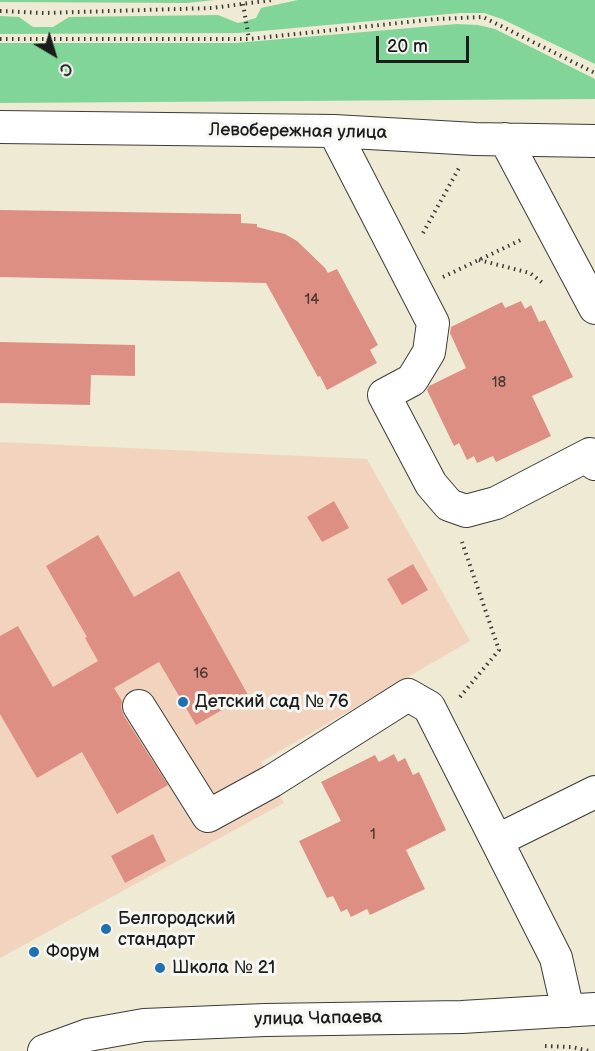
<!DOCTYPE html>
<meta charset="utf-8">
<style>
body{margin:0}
#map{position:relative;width:595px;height:1051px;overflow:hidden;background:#eeead4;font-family:"Balsamiq Sans",sans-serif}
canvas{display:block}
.north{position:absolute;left:24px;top:24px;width:60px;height:60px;-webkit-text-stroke:4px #f6f6f2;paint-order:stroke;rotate:142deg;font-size:16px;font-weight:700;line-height:24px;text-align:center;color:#1c1c1c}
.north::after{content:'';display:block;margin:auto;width:21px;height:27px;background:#1c1c1c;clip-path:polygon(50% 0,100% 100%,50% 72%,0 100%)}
.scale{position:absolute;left:376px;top:36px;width:93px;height:27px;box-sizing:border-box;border:3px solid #1c1c1c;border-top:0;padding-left:8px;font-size:18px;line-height:21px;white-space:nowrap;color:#1c1c1c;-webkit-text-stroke:4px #f6f6f2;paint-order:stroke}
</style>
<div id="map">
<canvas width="595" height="1051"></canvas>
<div class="north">С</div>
<div class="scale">20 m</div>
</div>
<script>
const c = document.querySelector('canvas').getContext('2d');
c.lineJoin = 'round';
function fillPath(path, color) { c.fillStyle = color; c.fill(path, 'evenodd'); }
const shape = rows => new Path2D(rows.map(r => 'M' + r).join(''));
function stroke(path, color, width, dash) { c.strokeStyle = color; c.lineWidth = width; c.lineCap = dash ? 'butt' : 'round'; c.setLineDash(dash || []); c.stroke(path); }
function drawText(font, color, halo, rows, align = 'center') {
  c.font = font + ' "Balsamiq Sans",sans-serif'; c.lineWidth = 6; c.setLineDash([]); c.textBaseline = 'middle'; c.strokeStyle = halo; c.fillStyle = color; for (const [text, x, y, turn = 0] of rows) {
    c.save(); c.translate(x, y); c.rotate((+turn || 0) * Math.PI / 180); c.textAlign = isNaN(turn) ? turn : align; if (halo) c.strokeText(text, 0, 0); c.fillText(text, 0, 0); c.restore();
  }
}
fillPath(shape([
 [0,442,367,459,470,641,261,762,284,803,0,958]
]), '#f2d4be');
fillPath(shape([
 [0,0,214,0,187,3,0,2],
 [298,0,595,0,595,64,502,19,484,13,460,13,239,33,0,34,0,16,19,17,33,27,53,27,69,17,218,15,238,23,256,18,261,8],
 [457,24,478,25,495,29,595,79,595,99,0,103,0,43,235,43]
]), '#82d598');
fillPath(shape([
 [0,210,241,214,241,223,257,224,257,227,285,234,297,241,325,268,328,273,337,269,378,345,370,350,377,363,327,390,320,376,318,377,266,283,0,277],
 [521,301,525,309,531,305,539,322,545,320,573,377,532,396,551,436,496,462,493,456,477,463,474,456,467,460,459,443,454,446,427,390,429,386,466,368,450,333,451,327,502,302,505,308],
 [0,342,135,345,135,376,91,375,90,405,0,403],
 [334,501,349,528,322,542,307,517],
 [98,535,134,597,179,571,248,695,196,725,159,662,114,688,122,701,121,707,124,716,168,785,117,814,82,752,37,778,0,714,0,636,18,626,53,687,98,661,85,638,87,637,46,566],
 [413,564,428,590,402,605,387,579],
 [394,754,398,762,405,758,413,775,419,772,446,830,406,850,425,889,370,915,367,909,351,917,347,909,341,912,333,896,327,898,299,841,341,821,321,782,375,755,379,762],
 [153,834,166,861,125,883,111,856]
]), '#de8f84');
const minor = shape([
 [0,127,334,131,475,139,595,141],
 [334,131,433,323,429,352,412,380,384,395,431,484,449,505,466,511,496,503,590,454,595,464],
 [505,139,595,308],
 [139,706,208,816,272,781,408,695,429,707,556,958,568,1011],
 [498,840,595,792],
 [44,1051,88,1035,144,1025,265,1020,462,1017,595,1009]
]);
stroke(minor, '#3c3b38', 34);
stroke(shape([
 [243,4,249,39],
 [0,11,44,13,212,8,272,0],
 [0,39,249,39,436,19,483,17,595,73],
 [423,233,459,168],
 [479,260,530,273,544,284],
 [443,277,523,239],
 [460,697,499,650,462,542],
 [545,1046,572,1047,589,1051]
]), '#3c3b38', 4, [1.5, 4.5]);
stroke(minor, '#fff', 32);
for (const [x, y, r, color] of [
 [183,702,6,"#1f6fb2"],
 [106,929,6,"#1f6fb2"],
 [34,952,6,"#1f6fb2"],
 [160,968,6,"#1f6fb2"]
]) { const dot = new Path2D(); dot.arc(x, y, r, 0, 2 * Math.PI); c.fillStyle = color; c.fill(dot); stroke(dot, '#f6f6f2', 2); }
drawText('15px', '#4c3936', null, [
 ["14",312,300],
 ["18",499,383],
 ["16",201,674],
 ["1",373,835]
]);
drawText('18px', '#1c1c1c', '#f6f6f2', [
 ["Левобережная улица",298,132,1],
 ["улица Чапаева",318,1019,-1]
]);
drawText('18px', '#1c1c1c', '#f6f6f2', [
 ["Детский сад № 76",195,702],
 ["Белгородский",118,919],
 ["стандарт",118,940],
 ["Форум",46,952],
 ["Школа № 21",172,968]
], 'left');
</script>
